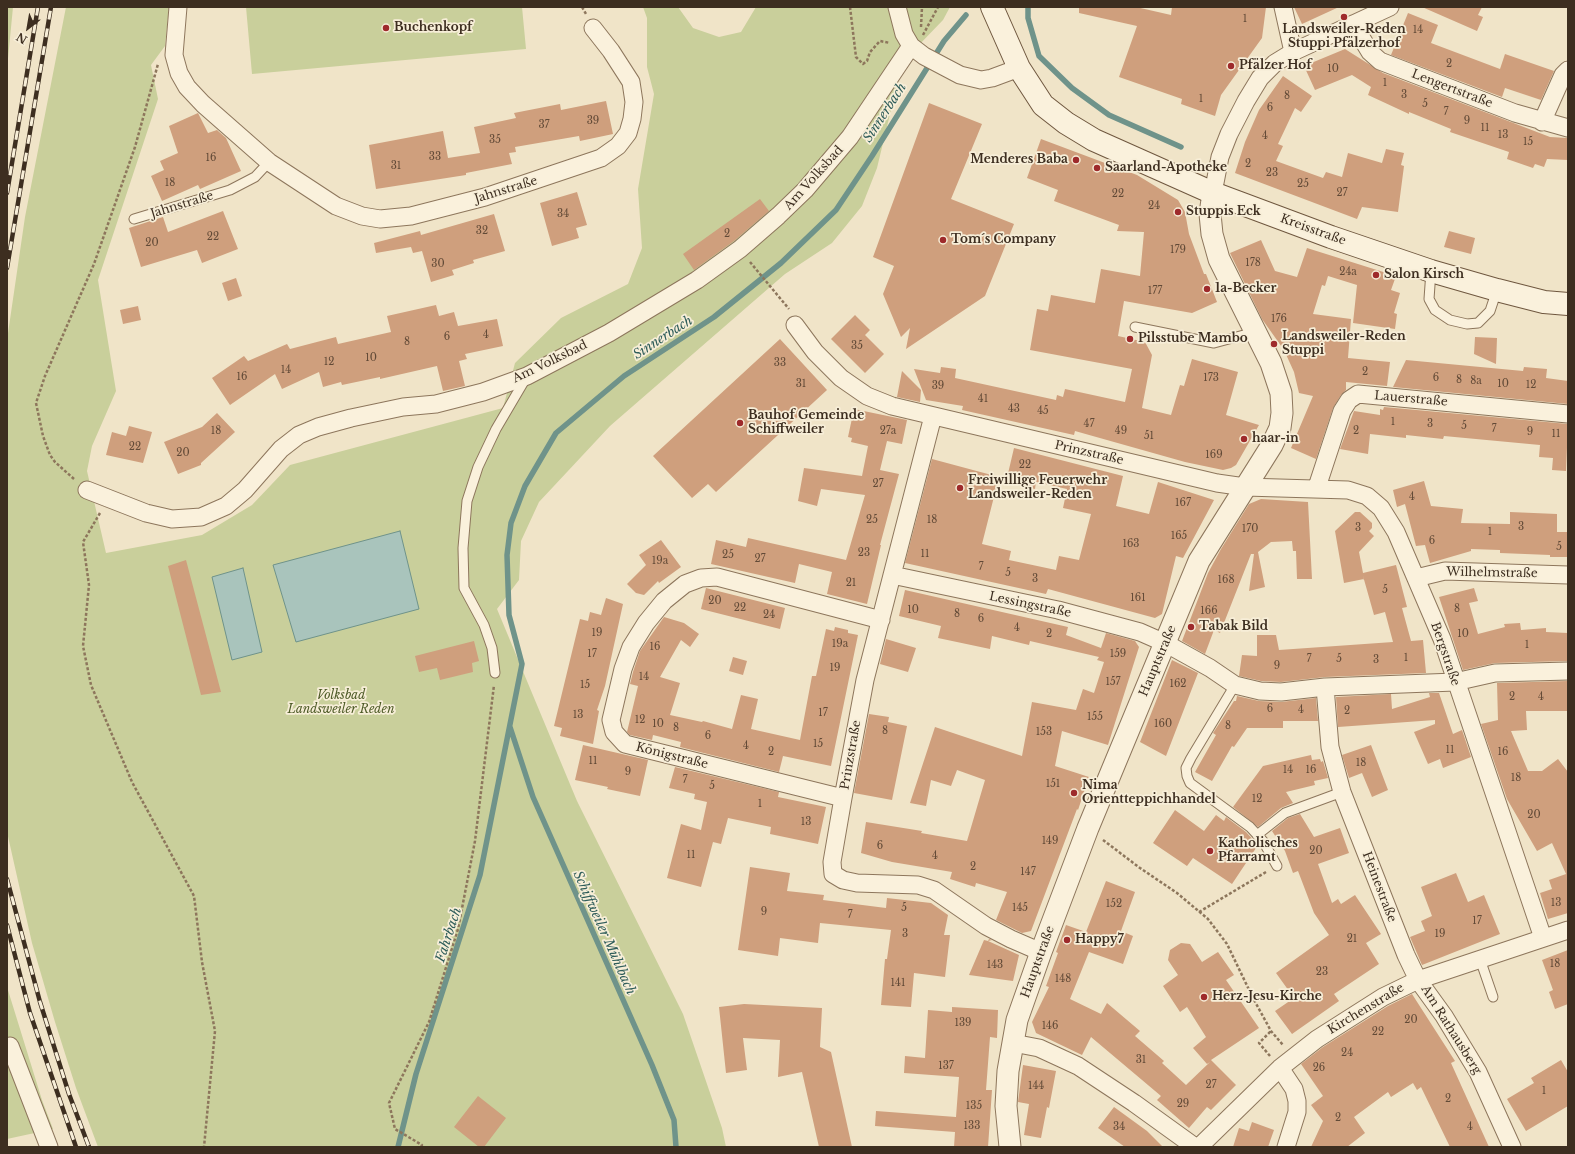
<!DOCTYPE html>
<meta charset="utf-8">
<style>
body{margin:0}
#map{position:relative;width:1575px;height:1154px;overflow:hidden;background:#f0e4c8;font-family:"Libre Baskerville",serif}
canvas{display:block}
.frame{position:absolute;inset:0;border:8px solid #3d2e20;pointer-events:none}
.north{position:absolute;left:8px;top:8px;width:40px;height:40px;-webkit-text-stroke:3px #f7eed8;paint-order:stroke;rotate:211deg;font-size:11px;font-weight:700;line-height:16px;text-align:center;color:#3d2e20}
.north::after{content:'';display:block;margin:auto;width:14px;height:18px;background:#3d2e20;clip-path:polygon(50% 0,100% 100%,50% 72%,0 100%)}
</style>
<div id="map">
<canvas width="1575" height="1154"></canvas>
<div class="frame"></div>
<div class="north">N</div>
</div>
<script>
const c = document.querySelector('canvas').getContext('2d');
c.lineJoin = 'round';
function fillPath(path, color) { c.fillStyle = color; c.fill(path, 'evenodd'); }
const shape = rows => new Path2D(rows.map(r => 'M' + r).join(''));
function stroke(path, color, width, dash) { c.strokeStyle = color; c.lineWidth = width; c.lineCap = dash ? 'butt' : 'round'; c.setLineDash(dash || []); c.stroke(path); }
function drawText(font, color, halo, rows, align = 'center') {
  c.font = font + ' "Libre Baskerville",serif'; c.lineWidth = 3.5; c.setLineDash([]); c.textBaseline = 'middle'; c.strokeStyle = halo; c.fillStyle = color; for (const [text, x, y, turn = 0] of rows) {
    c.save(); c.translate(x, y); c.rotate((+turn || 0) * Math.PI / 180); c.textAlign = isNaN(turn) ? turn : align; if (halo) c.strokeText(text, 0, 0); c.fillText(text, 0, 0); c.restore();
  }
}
fillPath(shape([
 [7,7,13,7,7,69],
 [66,7,169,7,165,46,151,65,158,99,98,280,116,391,92,446,87,471,106,553,202,535,252,505,290,465,503,408,515,363,561,318,628,284,642,248,638,189,654,94,647,67,647,18,643,7,678,7,693,28,719,37,741,32,756,7,950,7,943,20,917,47,898,81,877,168,862,206,832,243,785,274,610,426,539,502,521,541,519,580,497,609,577,801,683,1014,722,1128,726,1147,98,1147,76,1088,55,1022,32,943,7,832,7,340,25,217],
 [246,7,522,7,526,49,252,74],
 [7,987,42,1100,53,1129,7,1139]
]), '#c9cf9b');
const water = shape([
 [400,531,419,609,296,642,273,565,400,531],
 [243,568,262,652,232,660,212,577,243,568]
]);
fillPath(water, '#a9c4bc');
stroke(water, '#6f938a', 1);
stroke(shape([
 [1028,7,1028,18,1039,56,1072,88,1109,115,1181,147],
 [510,727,533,797,652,1065,674,1120,676,1147],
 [398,1147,416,1074,480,875,522,664,509,615,507,555,511,523,525,486,556,433,624,376,714,317,781,263,836,210,872,156,944,41,966,15]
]), '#6f938a', 5.5);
fillPath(shape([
 [1079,7,1136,7,1171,15,1172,7,1266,7,1262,38,1221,95,1215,116,1181,104,1182,99,1119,77,1137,26,1079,13],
 [1294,7,1339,7,1302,24],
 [1422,7,1482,7,1478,15,1483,17,1477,31],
 [1408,13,1438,25,1431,43,1500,69,1505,54,1554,71,1541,100,1505,88,1502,97,1391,55],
 [1345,49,1383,73,1550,137,1568,138,1568,160,1547,159,1544,167,1535,164,1533,168,1507,159,1509,152,1450,132,1451,129,1409,112,1409,114,1368,95,1371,87,1352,75,1315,90,1304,66],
 [1283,76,1312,96,1301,112,1295,108,1278,144,1283,146,1276,161,1323,178,1326,172,1342,177,1348,153,1382,163,1386,149,1404,153,1401,165,1404,166,1398,212,1362,207,1357,219,1235,173,1245,142,1259,110],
 [606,101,613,134,580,141,579,136,515,147,516,152,509,153,512,164,466,173,466,175,376,189,369,145,443,131,448,158,480,153,474,127,516,118,514,113,560,104,561,110],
 [929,103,982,124,951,199,1014,224,985,296,906,349,910,328,901,337,883,294,894,266,873,257],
 [198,113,208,133,217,130,226,138,241,171,200,189,198,185,162,201,151,176,164,170,160,161,178,153,169,126],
 [1041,139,1137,175,1178,200,1185,212,1189,234,1204,274,1206,274,1217,302,1192,313,1124,301,1118,336,1145,342,1152,355,1142,408,1171,415,1180,385,1184,386,1192,359,1238,372,1226,415,1259,425,1236,465,1231,468,1223,470,1185,462,1075,431,1074,435,962,410,963,406,926,400,914,369,940,373,941,367,956,369,955,378,1056,400,1057,395,1063,397,1065,389,1125,402,1132,369,1030,350,1037,309,1048,311,1051,295,1095,303,1101,269,1140,276,1144,232,1117,231,1119,225,1054,201,1058,190,1027,178],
 [577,192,587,225,576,228,579,238,552,246,540,203],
 [760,199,769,211,734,241,694,270,683,254],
 [223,211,238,249,202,263,197,250,141,267,129,228,163,217,168,232],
 [494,214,505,251,473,260,474,263,452,270,454,275,431,282,422,251,413,253,411,247,376,253,374,243,420,231,421,235],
 [1449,231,1475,238,1471,254,1444,247],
 [1261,240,1275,271,1297,277,1307,248,1396,276,1391,290,1400,293,1394,313,1397,314,1395,329,1353,323,1357,285,1328,276,1325,286,1322,285,1313,314,1351,319,1348,358,1390,362,1387,386,1346,382,1346,390,1341,395,1333,408,1316,459,1291,448,1313,396,1299,393,1294,372,1284,350,1262,319,1230,253],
 [236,278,242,296,228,301,222,283],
 [436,305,439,316,454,312,458,326,497,319,503,346,465,354,467,359,459,361,465,386,443,391,437,366,380,379,380,377,342,385,341,382,323,387,319,372,282,389,275,374,230,405,212,378,244,356,248,361,287,344,290,349,336,337,338,344,391,332,387,316],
 [138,306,141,320,123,324,120,310],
 [855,315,870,330,865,335,884,354,865,373,831,339],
 [1475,337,1497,338,1496,364,1474,354],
 [780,339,827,390,716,492,708,484,692,498,653,456],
 [1406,360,1523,371,1524,367,1547,369,1546,378,1568,381,1568,404,1393,387],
 [902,371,921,390,920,402,897,397],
 [1384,407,1568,424,1566,471,1552,470,1553,458,1539,457,1540,445,1444,436,1443,439,1406,435,1406,438,1370,434,1368,454,1340,449,1354,411,1380,415,1380,409,1383,410],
 [854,409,907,420,902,444,887,441,880,470,899,474,880,545,881,545,867,604,827,594,832,572,799,564,795,583,711,564,716,540,746,547,748,538,846,560,865,495,821,489,817,506,798,501,804,468,862,476,868,446,851,442,852,438,848,437],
 [217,413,235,432,201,463,201,465,178,474,164,442,202,427],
 [129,426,152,432,143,463,106,455,112,432,126,436],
 [1014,448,1123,476,1116,506,1149,514,1158,482,1214,500,1183,558,1176,556,1162,614,1155,618,1048,589,1046,594,905,563,932,459,999,477,982,544,1011,551,1009,560,1056,570,1059,556,1079,560,1091,514,1063,508,1067,489,1036,482,1035,489,1006,482],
 [1424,481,1431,506,1463,509,1461,523,1510,524,1510,512,1557,514,1557,532,1568,532,1568,557,1550,557,1550,555,1500,553,1500,550,1471,549,1471,551,1430,563,1425,545,1416,546,1405,504,1397,507,1393,490],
 [1261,499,1308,502,1312,579,1297,579,1296,551,1293,551,1292,541,1271,542,1258,552,1265,587,1249,591,1254,554,1251,554,1220,633,1214,630,1205,654,1182,641,1208,573,1221,549,1249,504],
 [1355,512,1360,512,1372,523,1372,528,1369,531,1374,536,1359,552,1363,573,1396,565,1407,607,1402,608,1411,641,1423,640,1426,673,1325,677,1281,682,1261,681,1239,676,1242,655,1257,656,1257,635,1276,635,1279,650,1393,642,1385,612,1374,615,1363,576,1364,579,1344,583,1335,531],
 [661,540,681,567,659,583,658,581,644,595,636,593,627,584,646,565,639,555],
 [186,560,221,692,201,695,168,566],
 [706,588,785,608,780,629,701,609],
 [1474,588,1478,601,1469,603,1478,634,1505,627,1504,624,1520,623,1521,630,1546,628,1546,632,1568,633,1568,661,1495,663,1463,670,1439,597],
 [905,590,1068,627,1066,635,1101,648,1106,633,1135,641,1139,647,1108,745,1062,731,1055,766,1089,777,1078,810,1077,809,1031,931,1022,933,996,920,1007,892,976,883,975,887,950,879,952,872,892,862,861,853,866,822,922,831,921,833,967,841,985,780,957,770,951,786,931,780,926,806,910,803,935,727,1022,756,1032,702,1076,710,1083,689,1094,693,1104,662,1097,660,1099,657,1030,641,1029,645,992,636,990,649,938,638,941,626,899,616],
 [606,598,623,604,605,686,597,710,599,711,593,744,560,736,562,728,554,726,580,619,588,621,590,612,601,615],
 [664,617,684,623,699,634,690,647,681,640,660,677,680,683,670,715,702,722,703,721,732,729,741,695,758,699,751,729,800,740,812,676,816,676,826,629,834,631,835,627,848,630,848,633,858,635,831,766,783,756,779,772,680,747,681,742,653,735,652,740,630,735,627,732,638,686,630,684,633,672,640,651],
 [886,639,916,648,908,672,880,664],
 [474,641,479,661,472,663,473,672,440,680,437,668,419,672,415,656],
 [733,657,747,661,743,675,729,671],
 [1172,660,1198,673,1166,756,1140,742],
 [1568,681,1568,711,1526,711,1527,730,1511,731,1528,771,1542,771,1558,759,1568,772,1568,913,1548,919,1540,893,1552,889,1549,880,1566,874,1552,843,1537,851,1507,799,1481,724,1498,720,1497,683],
 [1429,693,1439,693,1453,734,1462,730,1471,757,1443,768,1440,759,1428,764,1414,732,1435,724,1435,720,1338,727,1336,697,1391,694,1392,709,1430,697],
 [1237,696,1259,701,1281,702,1316,698,1318,721,1283,721,1283,728,1247,728,1234,747,1232,746,1212,781,1195,772,1216,735,1213,733,1234,701,1236,701],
 [869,714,889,717,888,722,907,726,892,800,854,793],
 [583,745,648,760,640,796,607,789,608,787,575,780],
 [1371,745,1388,790,1372,797,1362,773,1349,778,1342,755],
 [1311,755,1312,760,1320,759,1321,762,1323,761,1328,778,1314,781,1315,785,1286,792,1293,803,1281,808,1258,827,1233,807,1263,766],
 [675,767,779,792,778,797,826,807,818,844,770,834,771,827,728,818,721,844,713,842,701,887,667,878,681,824,701,830,707,802,694,799,695,794,669,788],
 [1175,810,1204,831,1216,815,1224,821,1226,817,1246,832,1258,845,1232,884,1193,858,1187,866,1153,843],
 [1300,814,1314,837,1340,828,1349,853,1318,864,1332,903,1338,899,1341,904,1355,895,1381,934,1366,943,1379,964,1334,994,1339,1001,1292,1034,1275,1011,1294,998,1276,973,1329,935,1314,913,1298,871,1293,873,1285,851,1272,831,1288,818],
 [750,867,790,873,787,891,824,895,823,900,886,908,887,898,931,903,948,915,944,935,950,935,945,977,914,973,911,1007,881,1005,885,959,887,959,891,930,820,923,818,943,780,938,778,956,738,950],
 [1456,873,1468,902,1484,895,1500,934,1422,965,1410,937,1425,931,1421,921,1432,916,1421,887],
 [1106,881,1135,892,1121,931,1133,936,1123,964,1089,952,1070,999,1101,1014,1107,1003,1140,1031,1135,1036,1164,1061,1162,1063,1186,1085,1210,1062,1207,1064,1193,1048,1206,1037,1187,1007,1180,1012,1163,986,1178,975,1168,960,1170,950,1181,943,1190,944,1202,962,1218,952,1234,975,1226,980,1259,1028,1211,1060,1236,1085,1211,1110,1207,1107,1189,1128,1157,1100,1161,1096,1091,1037,1082,1055,1036,1033,1032,1022,1049,987,1046,986,1058,953,1056,952,1066,925,1086,932],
 [989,939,992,940,988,941,1019,955,1013,981,969,975,984,940,988,941],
 [1568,950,1568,1004,1555,1009,1549,992,1553,990,1542,960],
 [1412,994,1455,1061,1451,1063,1489,1147,1450,1147,1421,1087,1417,1090,1413,1083,1391,1097,1388,1092,1354,1117,1365,1133,1347,1147,1311,1147,1323,1121,1311,1105,1323,1096,1301,1064,1323,1047,1388,1006],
 [744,1004,822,1008,820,1047,831,1052,852,1147,819,1147,802,1072,778,1077,780,1040,743,1038,747,1070,726,1073,719,1007],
 [952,1007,998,1010,997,1038,990,1037,986,1090,992,1090,988,1147,954,1147,955,1132,875,1126,876,1111,956,1117,959,1077,904,1073,905,1056,925,1058,928,1010,952,1012],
 [1561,1060,1568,1072,1568,1106,1526,1131,1507,1099,1534,1083,1531,1078],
 [1023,1065,1056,1071,1049,1108,1047,1107,1041,1138,1024,1135,1029,1104,1018,1102],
 [478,1096,506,1118,484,1147,479,1147,454,1127],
 [1114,1107,1147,1131,1163,1147,1125,1147,1098,1128],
 [1252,1122,1274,1130,1268,1147,1233,1147,1239,1128,1249,1131]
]), '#cf9f7d');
const service = shape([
 [134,219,230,190,255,177,269,162],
 [1431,271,1429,299,1435,310,1450,320,1467,324,1478,323,1490,311,1497,290],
 [1135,327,1214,343,1255,332],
 [495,673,492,648,484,625,464,588,463,548,467,501,478,467,496,429,526,378],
 [1235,685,1191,758,1186,768,1187,776,1190,783,1250,827,1263,841,1277,866],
 [1257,835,1285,813,1342,792],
 [1480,959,1493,997]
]);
const minor = shape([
 [178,7,174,55,179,73,187,87,203,104,269,162,336,206,362,216,380,219,411,216,485,197,601,158,618,146,628,133,632,119,634,102,631,82,611,51,593,28],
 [897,7,904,34,911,46,924,56,960,75,981,80,992,78,1019,68],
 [1283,7,1293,52],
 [1353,24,1370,52,1380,61,1515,113,1568,128],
 [1542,122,1563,75,1568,70],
 [1213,193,1220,157,1229,134,1246,101,1260,78,1275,63,1293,52,1390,7],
 [795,325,815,352,841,378,867,396,892,406,1217,483,1245,487,1348,490,1367,496,1381,508,1396,532,1442,639,1543,938],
 [933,416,865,680,843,798,832,862,833,874,843,880,857,883,918,885,934,890,986,926,1011,939,1041,952],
 [1317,487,1342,411,1349,400,1358,394,1568,414],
 [87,490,146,513,172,519,201,517,226,506,245,490,281,449,299,435,318,427,351,418,403,407,436,404,483,392,527,376,609,333,697,280,740,249,778,216,805,190,850,137,911,46],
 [892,575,1058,610,1140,632,1165,643,1210,668,1235,685,1260,691,1281,692,1325,687,1455,682,1495,673,1568,671],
 [1416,578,1445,571,1568,575],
 [1325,687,1330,747,1342,792,1406,955,1418,980,1444,1016,1478,1072,1512,1147],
 [843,798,625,744,614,732,611,720,623,669,631,647,646,623,664,601,685,584,701,578,717,577,881,620],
 [1013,1043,1039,1048,1078,1066,1134,1103,1195,1147],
 [10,1046,49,1147],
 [1280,1068,1294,1089,1297,1101,1297,1112,1286,1147],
 [1199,1147,1280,1068,1317,1039,1383,997,1418,980,1568,930]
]);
const tertiary = shape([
 [1010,1147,1006,1106,1008,1071,1017,1020,1041,952,1088,828,1199,561,1272,445,1280,428,1282,413,1281,393,1271,363,1219,259,1212,234,1210,214,1213,193]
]);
const secondary = shape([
 [992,7,1019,68,1043,105,1066,123,1094,140,1213,193,1331,237,1431,271,1497,290,1544,302,1568,304]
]);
stroke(service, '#8d765c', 11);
stroke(minor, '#8d765c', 19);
stroke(tertiary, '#8d765c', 23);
stroke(secondary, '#6f573f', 24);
stroke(shape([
 [582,7,586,14],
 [850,7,856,57,863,64,867,61,870,52,880,41,890,43],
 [921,27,922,7],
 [923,35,938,7],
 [750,262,789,309],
 [74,479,55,462,50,455,43,436,36,403,45,376,94,264,135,147,158,64],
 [100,513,83,542,89,585,83,646,91,685,132,782,194,896,202,962,215,1031,204,1147],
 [1103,840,1140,868,1177,893,1208,919,1227,944,1253,998,1271,1031,1283,1045],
 [1199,912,1266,872],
 [1270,1056,1259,1043,1271,1031],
 [421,1147,422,1145,395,1129,389,1103,429,1022,458,929,475,841,494,685]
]), '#8d765c', 2.5, [3, 2]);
stroke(service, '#faf1dc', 9);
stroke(minor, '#faf1dc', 17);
stroke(tertiary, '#faf1dc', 21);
stroke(secondary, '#faf1dc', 22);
const rail = shape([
 [7,193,38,7],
 [7,268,51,7],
 [7,879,40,1002,69,1094,89,1147],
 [7,925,30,1013,76,1147]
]);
stroke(rail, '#3d2e20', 4.5);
stroke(rail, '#f7eed8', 3, [9]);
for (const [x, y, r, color] of [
 [1344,17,4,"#9e2a2b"],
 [386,28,4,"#9e2a2b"],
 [1231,66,4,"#9e2a2b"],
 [1076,160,4,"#9e2a2b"],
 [1097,168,4,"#9e2a2b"],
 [1178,212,4,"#9e2a2b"],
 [943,240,4,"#9e2a2b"],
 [1376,275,4,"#9e2a2b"],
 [1207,289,4,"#9e2a2b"],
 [1130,339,4,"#9e2a2b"],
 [1274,344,4,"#9e2a2b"],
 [740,423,4,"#9e2a2b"],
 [1244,439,4,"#9e2a2b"],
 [960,488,4,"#9e2a2b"],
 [1191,627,4,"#9e2a2b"],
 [1074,793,4,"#9e2a2b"],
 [1210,851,4,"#9e2a2b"],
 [1067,940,4,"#9e2a2b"],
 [1204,997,4,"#9e2a2b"]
]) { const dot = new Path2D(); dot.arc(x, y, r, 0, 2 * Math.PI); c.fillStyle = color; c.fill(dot); stroke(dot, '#f7eed8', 1.5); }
drawText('10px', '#624a37', null, [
 ["1",1245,19],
 ["14",1418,30],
 ["2",1449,64],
 ["10",1333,69],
 ["1",1385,83],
 ["3",1404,95],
 ["8",1287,96],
 ["1",1201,99],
 ["5",1425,104],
 ["6",1270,108],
 ["7",1446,112],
 ["39",593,121],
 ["9",1467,121],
 ["37",544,125],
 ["11",1485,128],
 ["13",1503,135],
 ["4",1265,136],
 ["35",495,140],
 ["15",1528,142],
 ["33",435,157],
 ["16",211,158],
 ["2",1248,164],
 ["31",396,166],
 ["23",1272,173],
 ["18",170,183],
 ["25",1303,184],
 ["27",1342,193],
 ["22",1118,194],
 ["24",1154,206],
 ["34",563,214],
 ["32",482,231],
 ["2",727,234],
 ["22",213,237],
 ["20",152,243],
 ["179",1178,250],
 ["178",1253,263],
 ["30",438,264],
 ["24a",1348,272],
 ["177",1155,291],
 ["176",1279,319],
 ["4",486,335],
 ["6",447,337],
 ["8",407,342],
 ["35",857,346],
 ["10",371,358],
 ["12",329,362],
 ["33",780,363],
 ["14",286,370],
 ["2",1365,372],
 ["16",242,377],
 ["173",1211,378],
 ["6",1436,378],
 ["8",1459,380],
 ["8a",1476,381],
 ["31",801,384],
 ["10",1503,384],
 ["12",1531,385],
 ["39",938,386],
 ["41",983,399],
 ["43",1014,409],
 ["45",1043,411],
 ["1",1393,422],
 ["47",1089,424],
 ["3",1430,424],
 ["5",1464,426],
 ["7",1494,429],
 ["18",216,431],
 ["27a",888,431],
 ["49",1121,431],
 ["2",1356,431],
 ["9",1530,432],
 ["11",1556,434],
 ["51",1149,436],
 ["22",135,447],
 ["20",183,453],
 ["169",1214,455],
 ["22",1025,465],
 ["27",878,484],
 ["4",1412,497],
 ["167",1183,503],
 ["25",872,520],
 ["18",932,520],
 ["3",1521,527],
 ["3",1358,528],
 ["170",1250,529],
 ["1",1490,532],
 ["165",1179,536],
 ["6",1432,541],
 ["163",1131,544],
 ["5",1559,547],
 ["23",864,553],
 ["11",925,554],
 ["25",728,555],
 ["27",760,559],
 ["19a",660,561],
 ["7",981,567],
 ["5",1008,573],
 ["3",1035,579],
 ["168",1226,580],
 ["21",851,583],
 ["5",1385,590],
 ["161",1138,598],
 ["20",715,601],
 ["22",740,608],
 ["8",1457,609],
 ["10",913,610],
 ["166",1209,611],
 ["8",957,614],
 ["24",769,615],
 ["6",981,619],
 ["4",1017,628],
 ["19",597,633],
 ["2",1049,634],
 ["10",1463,634],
 ["19a",840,644],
 ["1",1527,645],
 ["16",655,647],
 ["17",592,654],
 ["159",1118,654],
 ["1",1406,658],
 ["7",1309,659],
 ["5",1339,659],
 ["3",1376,660],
 ["9",1277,666],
 ["19",835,668],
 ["14",644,677],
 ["157",1113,682],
 ["162",1178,684],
 ["15",585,685],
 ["2",1512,697],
 ["4",1541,697],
 ["6",1270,709],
 ["4",1301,710],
 ["2",1347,711],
 ["17",823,713],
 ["13",578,715],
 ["155",1095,717],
 ["12",640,720],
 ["10",658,724],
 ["160",1163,724],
 ["8",1228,726],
 ["8",676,728],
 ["8",885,731],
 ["153",1044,732],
 ["6",708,736],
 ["15",818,744],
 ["4",746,746],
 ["11",1450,750],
 ["2",771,752],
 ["16",1503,752],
 ["11",593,761],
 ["18",1361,763],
 ["14",1288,770],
 ["16",1311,770],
 ["9",628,772],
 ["18",1516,778],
 ["7",685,780],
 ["151",1053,784],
 ["5",712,786],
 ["12",1257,799],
 ["1",760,804],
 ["20",1534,815],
 ["13",806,822],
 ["149",1050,841],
 ["6",880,846],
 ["20",1316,851],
 ["11",691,855],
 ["4",935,856],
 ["2",973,867],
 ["147",1028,872],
 ["13",1556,903],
 ["152",1114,904],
 ["5",904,908],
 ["145",1020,908],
 ["9",764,912],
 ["7",850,915],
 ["17",1477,921],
 ["3",905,934],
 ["19",1440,934],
 ["21",1352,939],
 ["18",1555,964],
 ["143",995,965],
 ["23",1322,972],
 ["148",1063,979],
 ["141",898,983],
 ["20",1411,1020],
 ["139",963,1023],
 ["146",1050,1026],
 ["22",1378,1032],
 ["24",1347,1053],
 ["31",1141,1060],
 ["137",946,1066],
 ["26",1319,1068],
 ["27",1211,1085],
 ["144",1036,1086],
 ["1",1544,1091],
 ["2",1448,1099],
 ["29",1183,1104],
 ["135",974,1106],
 ["2",1338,1118],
 ["133",972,1126],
 ["34",1119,1127],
 ["4",1470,1127]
]);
drawText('bold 12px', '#3d2e20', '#f7eed8', [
 ["Buchenkopf",394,28],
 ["Landsweiler-Reden",1344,30,"center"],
 ["Stuppi Pfälzerhof",1344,44,"center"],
 ["Pfälzer Hof",1239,66],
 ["Menderes Baba",1068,160,"right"],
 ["Saarland-Apotheke",1105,168],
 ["Stuppis Eck",1186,212],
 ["Tom´s Company",951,240],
 ["Salon Kirsch",1384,275],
 ["1a-Becker",1215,289],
 ["Landsweiler-Reden",1282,337],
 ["Stuppi",1282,351],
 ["Pilsstube Mambo",1138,339],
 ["Bauhof Gemeinde",748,416],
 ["Schiffweiler",748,430],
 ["haar-in",1252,439],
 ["Freiwillige Feuerwehr",968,481],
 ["Landsweiler-Reden",968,495],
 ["Tabak Bild",1199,627],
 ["Nima",1082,786],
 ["Orientteppichhandel",1082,800],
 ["Katholisches",1218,844],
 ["Pfarramt",1218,858],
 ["Happy7",1075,940],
 ["Herz-Jesu-Kirche",1212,997]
], 'left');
drawText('12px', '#3d2e20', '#f7eed8', [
 ["Lengertstraße",1452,89,21],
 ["Am Volksbad",814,178,-48],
 ["Jahnstraße",506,190,-17],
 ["Jahnstraße",182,205,-17],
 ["Kreisstraße",1313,230,20],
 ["Am Volksbad",550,362,-26],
 ["Lauerstraße",1411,399,5],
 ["Prinzstraße",1089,453,13],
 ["Wilhelmstraße",1492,573,1],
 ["Lessingstraße",1030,605,12],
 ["Bergstraße",1445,654,71],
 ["Hauptstraße",1158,661,-67],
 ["Prinzstraße",851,755,-80],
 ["Königstraße",672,756,14],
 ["Heinestraße",1379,887,69],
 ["Hauptstraße",1038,962,-70],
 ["Kirchenstraße",1366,1009,-31],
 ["Am Rathausberg",1451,1030,58]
]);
drawText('italic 12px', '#4d5a26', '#f7eed8', [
 ["Volksbad",341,696],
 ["Landsweiler Reden",341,710]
]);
drawText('italic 13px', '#2f5d5a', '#f7eed8', [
 ["Sinnerbach",885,113,-57],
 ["Sinnerbach",663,338,-33],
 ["Schiffweiler Mühlbach",604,933,66],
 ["Fahrbach",449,935,-72]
]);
</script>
